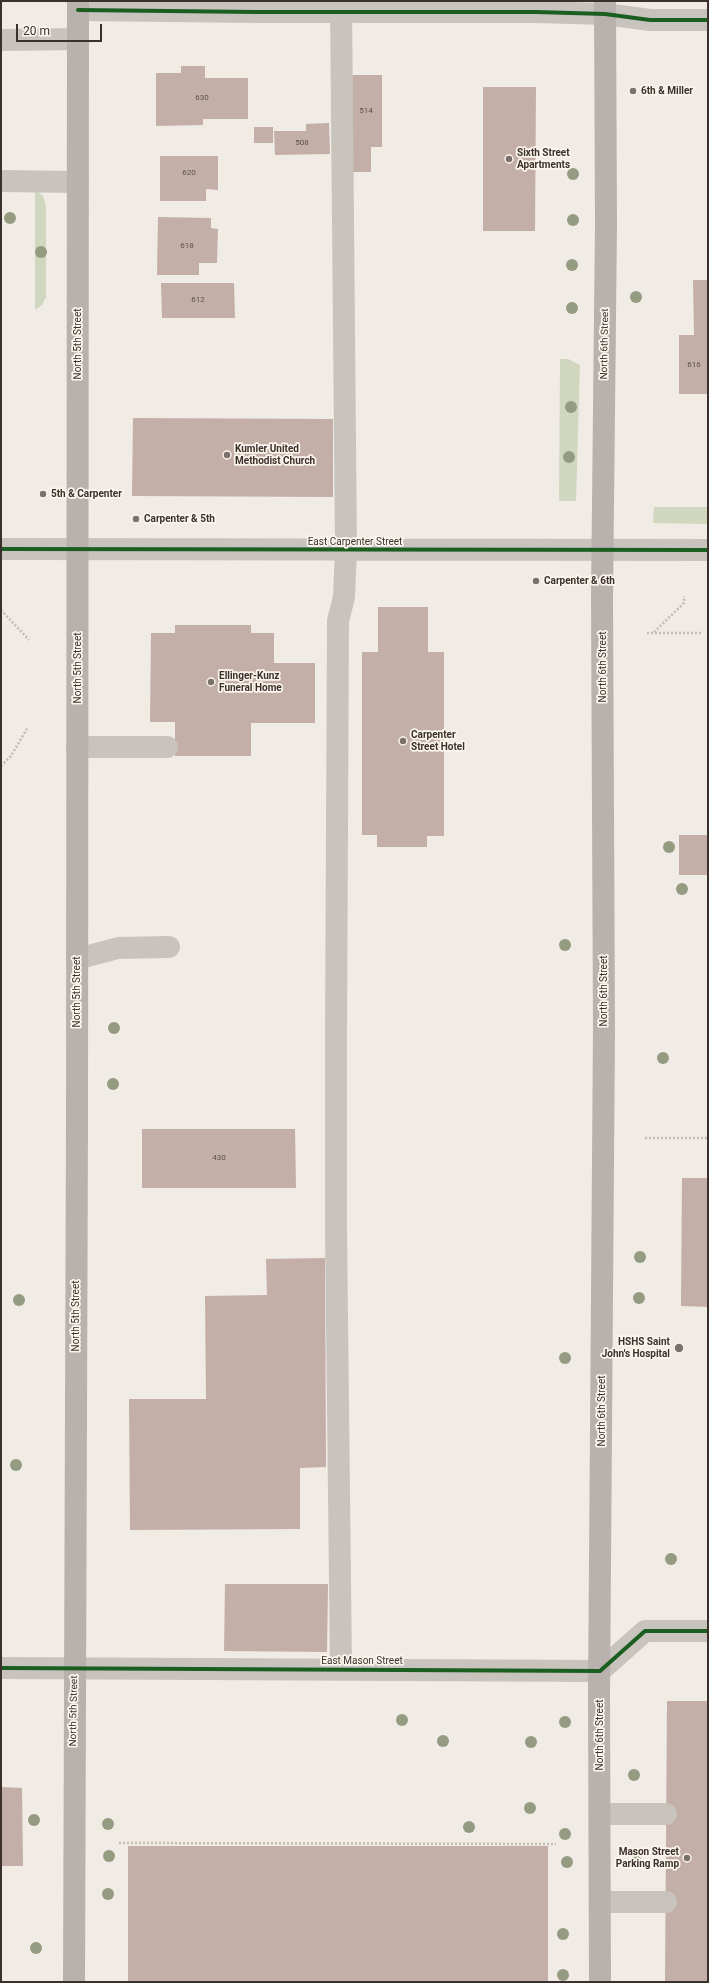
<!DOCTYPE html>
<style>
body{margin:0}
#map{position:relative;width:709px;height:1983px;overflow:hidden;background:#f0ebe5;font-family:Roboto,sans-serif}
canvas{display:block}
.frame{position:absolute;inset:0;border:2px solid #3b302b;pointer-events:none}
.scale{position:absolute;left:16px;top:24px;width:86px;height:18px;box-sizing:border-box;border:2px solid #3b302b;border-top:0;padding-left:5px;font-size:12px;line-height:14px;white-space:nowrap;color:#3b302b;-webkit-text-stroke:3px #fbf5ee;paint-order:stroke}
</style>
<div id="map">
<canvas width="709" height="1983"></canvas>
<div class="frame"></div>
<div class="scale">20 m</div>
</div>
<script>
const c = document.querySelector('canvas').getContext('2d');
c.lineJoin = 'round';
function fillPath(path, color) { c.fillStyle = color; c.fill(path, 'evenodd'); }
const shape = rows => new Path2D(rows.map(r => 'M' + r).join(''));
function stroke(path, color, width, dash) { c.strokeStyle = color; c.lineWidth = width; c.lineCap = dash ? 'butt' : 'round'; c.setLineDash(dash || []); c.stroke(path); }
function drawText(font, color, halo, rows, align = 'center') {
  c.font = font + ' Roboto,sans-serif'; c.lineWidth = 3.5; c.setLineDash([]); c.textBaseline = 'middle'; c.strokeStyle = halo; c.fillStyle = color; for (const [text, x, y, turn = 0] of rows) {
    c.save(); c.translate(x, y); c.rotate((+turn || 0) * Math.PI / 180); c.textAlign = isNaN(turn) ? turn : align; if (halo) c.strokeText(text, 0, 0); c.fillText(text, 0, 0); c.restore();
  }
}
fillPath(shape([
 [35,190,43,196,46,206,46,297,42,305,35,310],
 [560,359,568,359,580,365,576,501,559,501],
 [654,507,708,507,708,524,653,523]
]), '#d1d6bf');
fillPath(shape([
 [181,66,205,66,205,78,248,78,248,119,203,119,203,125,156,126,156,73,181,73],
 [350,75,382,75,382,147,371,147,371,172,351,172],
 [483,87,536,87,535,231,483,231],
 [329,123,330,154,275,155,274,131,306,131,306,124],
 [254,127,273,127,273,143,254,143],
 [160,156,218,156,218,190,206,189,206,201,160,201],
 [158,217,211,218,211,228,218,229,217,263,199,263,199,275,157,275],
 [693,280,708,280,708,394,679,394,679,335,694,335],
 [161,283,234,283,235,318,162,318],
 [133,418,333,419,333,497,132,496],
 [378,607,428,607,428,652,444,652,444,836,427,836,427,847,377,847,377,835,362,835,362,652,378,652],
 [175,625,251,625,251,633,274,633,274,663,315,663,315,723,251,723,251,756,175,756,175,722,150,722,151,633,175,633],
 [679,835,708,835,708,875,679,875],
 [142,1129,295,1129,296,1188,142,1188],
 [682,1178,708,1178,708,1307,681,1306],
 [325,1258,326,1467,300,1468,300,1529,130,1530,129,1399,206,1399,205,1296,267,1295,266,1259],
 [225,1584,328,1584,327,1652,224,1651],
 [667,1701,708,1701,708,1982,665,1982],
 [1,1787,22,1788,23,1866,1,1866],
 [128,1846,548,1846,548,1982,128,1982]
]), '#c3afa7');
stroke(shape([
 [1,610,29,640],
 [654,632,684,603,684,596],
 [647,633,702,633],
 [1,766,11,756,28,727],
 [645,1138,708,1138],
 [119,1843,556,1844]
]), '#c2bbb6', 2.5, [2, 2]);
stroke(shape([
 [78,10,256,12,536,12,605,14,650,20,708,20],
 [1,40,78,39],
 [1,181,78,182],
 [1,549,708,550],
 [77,747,167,747],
 [77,959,118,948,169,947],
 [1,1668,600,1671,645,1631,708,1631],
 [341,1669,336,1229,336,1036,338,621,344,597,346,550,341,1],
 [600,1814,666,1814],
 [600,1902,666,1902]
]), '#c9c3be', 22);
stroke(shape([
 [74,1982,77,1125,78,1],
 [600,1982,599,1695,604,1028,602,597,606,224,605,1]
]), '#b8b1ad', 22);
stroke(shape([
 [78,10,256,12,536,12,605,14,650,20,708,20],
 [1,549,708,550],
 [1,1668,600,1671,645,1631,708,1631]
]), '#1b5e20', 4);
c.fillStyle = '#959b80';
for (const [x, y] of [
 [573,174],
 [10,218],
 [573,220],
 [41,252],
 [572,265],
 [636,297],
 [572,308],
 [571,407],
 [569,457],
 [669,847],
 [682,889],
 [565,945],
 [114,1028],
 [663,1058],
 [113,1084],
 [640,1257],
 [639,1298],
 [19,1300],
 [565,1358],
 [16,1465],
 [671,1559],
 [402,1720],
 [565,1722],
 [443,1741],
 [531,1742],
 [634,1775],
 [530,1808],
 [34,1820],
 [108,1824],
 [469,1827],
 [565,1834],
 [109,1856],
 [567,1862],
 [636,1862],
 [108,1894],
 [563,1934],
 [36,1948],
 [563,1975]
]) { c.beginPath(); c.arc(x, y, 6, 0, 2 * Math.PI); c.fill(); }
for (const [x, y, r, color] of [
 [633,91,4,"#7a716c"],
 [509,159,4,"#7a716c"],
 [227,455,4,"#7a716c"],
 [43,494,4,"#7a716c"],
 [136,519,4,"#7a716c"],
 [536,581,4,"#7a716c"],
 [211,682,4,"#7a716c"],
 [403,741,4,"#7a716c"],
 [679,1348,5,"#7a716c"],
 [687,1858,4,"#7a716c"]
]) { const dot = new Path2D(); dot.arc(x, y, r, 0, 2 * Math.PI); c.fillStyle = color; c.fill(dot); stroke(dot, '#fbf5ee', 1.5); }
drawText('8px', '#5d504a', null, [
 ["630",202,98],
 ["514",366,111],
 ["508",302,143],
 ["620",189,173],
 ["618",187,246],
 ["612",198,300],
 ["616",694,365],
 ["430",219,1158]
]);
drawText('bold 10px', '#3b302b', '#fbf5ee', [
 ["6th & Miller",641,91],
 ["Sixth Street",517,153],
 ["Apartments",517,165],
 ["Kumler United",235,449],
 ["Methodist Church",235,461],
 ["5th & Carpenter",51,494],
 ["Carpenter & 5th",144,519],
 ["Carpenter & 6th",544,581],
 ["Ellinger-Kunz",219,676],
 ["Funeral Home",219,688],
 ["Carpenter",411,735],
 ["Street Hotel",411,747],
 ["HSHS Saint",670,1342,"right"],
 ["John's Hospital",670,1354,"right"],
 ["Mason Street",679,1852,"right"],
 ["Parking Ramp",679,1864,"right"]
], 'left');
drawText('10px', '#3b302b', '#fbf5ee', [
 ["North 5th Street",78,344,-90],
 ["North 6th Street",605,344,-89],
 ["East Carpenter Street",355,542],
 ["North 6th Street",603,667,-90],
 ["North 5th Street",78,668,-90],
 ["North 6th Street",604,991,-90],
 ["North 5th Street",77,992,-90],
 ["North 5th Street",76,1316,-90],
 ["North 6th Street",602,1411,-90],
 ["East Mason Street",362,1661],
 ["North 5th Street",74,1711,-89],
 ["North 6th Street",600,1735,-90]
]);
</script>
